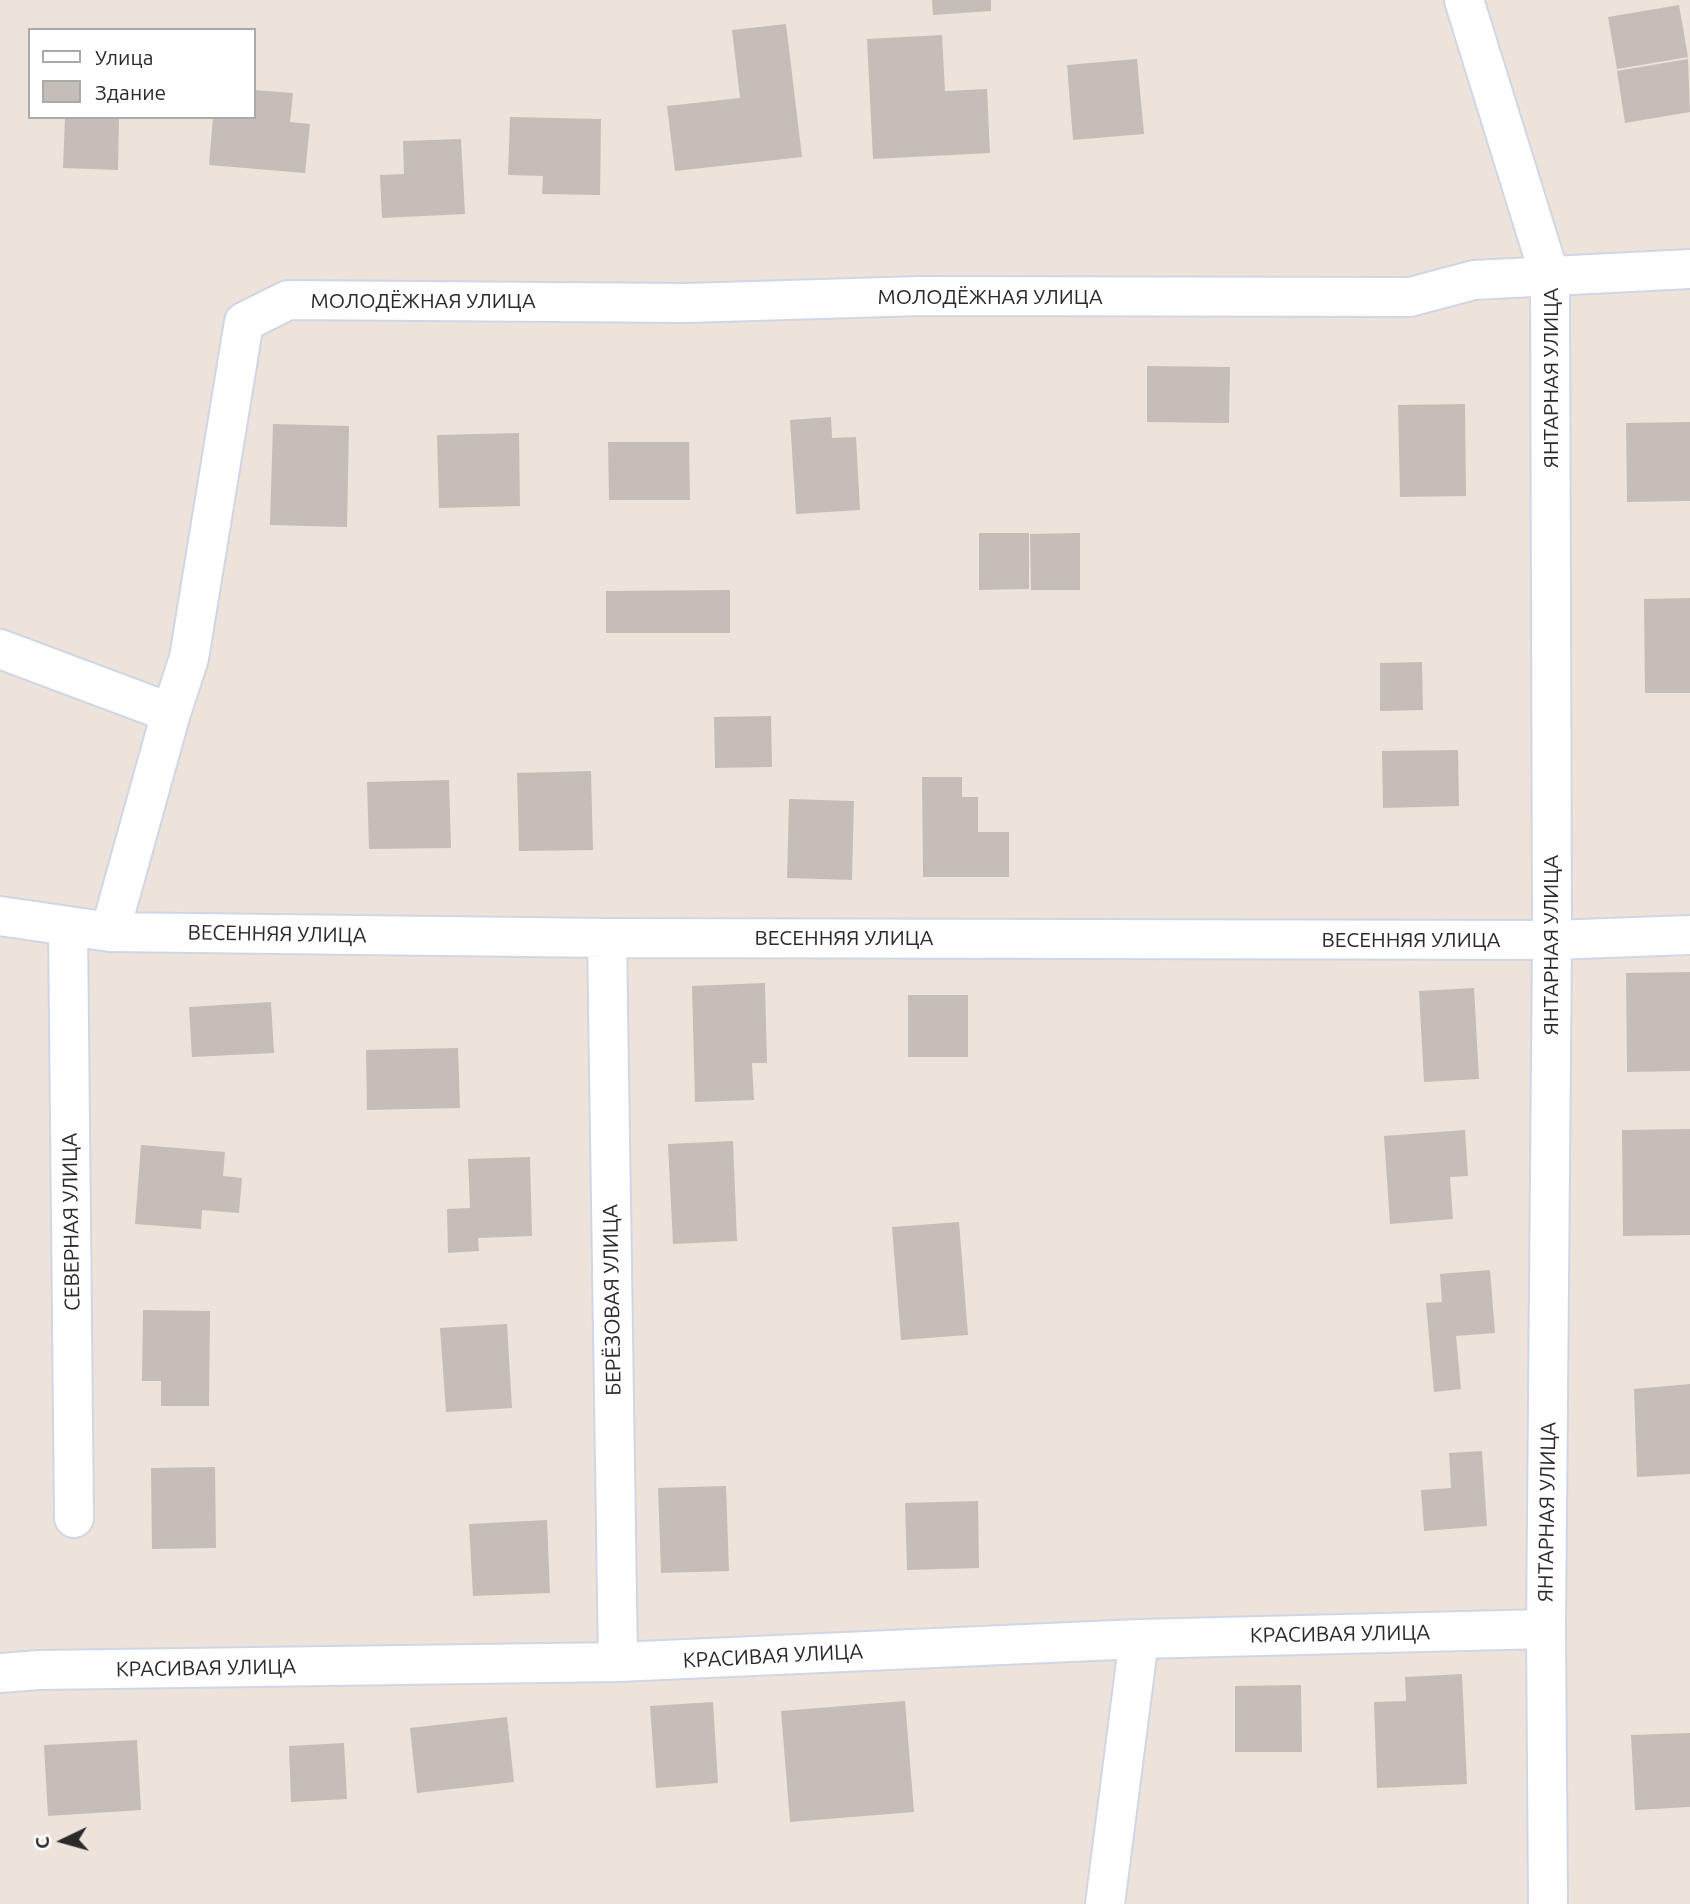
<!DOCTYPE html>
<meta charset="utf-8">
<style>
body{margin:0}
#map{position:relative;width:1690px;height:1904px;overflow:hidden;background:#ede3db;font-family:Ubuntu,sans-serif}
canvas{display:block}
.legend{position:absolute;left:28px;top:28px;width:228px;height:91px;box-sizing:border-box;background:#fff;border:2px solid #aaa;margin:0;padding:9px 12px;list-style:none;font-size:21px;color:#2a2a2a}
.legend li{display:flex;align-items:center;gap:14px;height:35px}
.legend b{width:35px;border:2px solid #aaa}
.north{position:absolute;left:28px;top:1806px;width:70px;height:70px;-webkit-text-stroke:5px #fff;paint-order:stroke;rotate:265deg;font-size:19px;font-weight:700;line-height:28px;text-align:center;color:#2a2a2a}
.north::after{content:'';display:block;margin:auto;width:24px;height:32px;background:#2a2a2a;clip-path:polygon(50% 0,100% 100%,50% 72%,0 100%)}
</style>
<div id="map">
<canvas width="1690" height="1904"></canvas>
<ul class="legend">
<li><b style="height:9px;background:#fff"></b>Улица</li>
<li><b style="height:19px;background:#c5bdb7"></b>Здание</li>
</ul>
<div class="north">С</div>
</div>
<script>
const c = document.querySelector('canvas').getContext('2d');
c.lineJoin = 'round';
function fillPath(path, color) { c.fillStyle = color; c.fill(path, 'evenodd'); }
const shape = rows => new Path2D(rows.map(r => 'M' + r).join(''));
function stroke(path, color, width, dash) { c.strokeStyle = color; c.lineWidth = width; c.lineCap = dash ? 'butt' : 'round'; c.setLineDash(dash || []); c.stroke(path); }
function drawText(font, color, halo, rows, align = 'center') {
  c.font = font + ' Ubuntu,sans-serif'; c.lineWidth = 7; c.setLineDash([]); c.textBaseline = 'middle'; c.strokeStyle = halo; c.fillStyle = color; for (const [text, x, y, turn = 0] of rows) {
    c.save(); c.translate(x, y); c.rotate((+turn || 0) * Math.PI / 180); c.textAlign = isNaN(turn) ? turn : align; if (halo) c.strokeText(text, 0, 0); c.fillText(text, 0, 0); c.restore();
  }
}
fillPath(shape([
 [932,0,991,0,991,11,933,15],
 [1679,5,1688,57,1617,69,1608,17],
 [786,24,802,157,675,171,667,106,740,98,732,30],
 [942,35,945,91,987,89,990,153,873,159,867,39],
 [1137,59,1144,134,1073,140,1067,65],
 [1688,59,1690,112,1625,123,1617,71],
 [254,90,293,93,290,122,310,124,305,173,209,165,213,117,254,117],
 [65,117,119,117,118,170,63,168],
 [510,117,601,119,600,195,542,194,543,176,508,175],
 [461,139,465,214,382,218,380,175,404,174,403,141],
 [1147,366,1230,367,1229,423,1147,422],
 [1465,404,1466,496,1400,497,1398,405],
 [831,417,832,438,856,437,860,510,796,514,790,420],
 [1690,422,1690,501,1627,502,1626,423],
 [273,424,349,426,347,527,270,525],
 [519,433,520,506,439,508,437,435],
 [608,442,689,442,690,500,609,500],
 [979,533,1029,533,1029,589,979,590],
 [1080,533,1080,590,1031,590,1030,534],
 [730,590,730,633,606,633,606,591],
 [1690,598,1690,693,1645,693,1644,599],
 [1422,662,1423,710,1380,711,1380,663],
 [771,716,772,767,715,768,714,717],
 [1458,750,1459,806,1383,808,1382,751],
 [591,771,593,850,519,851,517,773],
 [922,777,962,777,962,797,978,797,978,832,1009,832,1009,877,923,877],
 [449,780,451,848,369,849,367,782],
 [789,799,854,801,852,880,787,878],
 [1690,972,1690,1071,1627,1072,1626,973],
 [765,983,767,1063,752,1063,754,1100,695,1102,692,986],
 [1474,988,1479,1079,1424,1082,1419,991],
 [908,995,968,995,968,1057,908,1057],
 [271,1002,274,1053,192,1057,189,1007],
 [458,1048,460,1108,367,1110,366,1050],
 [1690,1129,1690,1235,1623,1236,1622,1130],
 [1465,1130,1468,1176,1450,1177,1453,1219,1390,1224,1384,1136],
 [733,1141,737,1241,673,1244,668,1144],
 [141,1145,225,1152,223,1176,242,1178,239,1213,202,1210,201,1229,135,1224],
 [530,1157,532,1236,478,1238,479,1251,448,1253,447,1209,470,1208,468,1159],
 [959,1222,968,1335,901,1340,892,1227],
 [1490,1270,1495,1333,1456,1336,1461,1389,1434,1392,1426,1303,1442,1302,1440,1274],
 [143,1310,210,1311,209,1406,161,1406,161,1381,142,1381],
 [507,1324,512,1408,446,1412,440,1328],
 [1690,1384,1690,1474,1637,1477,1634,1389],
 [1482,1451,1487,1526,1424,1531,1421,1490,1451,1488,1449,1453],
 [215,1467,216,1548,152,1549,151,1468],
 [726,1486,729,1571,661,1573,658,1488],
 [978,1501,979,1568,907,1570,905,1503],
 [547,1520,550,1593,473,1596,469,1524],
 [1462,1674,1467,1784,1377,1788,1374,1702,1406,1701,1405,1677],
 [1301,1685,1302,1752,1235,1752,1235,1686],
 [905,1701,914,1812,790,1822,781,1711],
 [713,1702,718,1783,656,1788,650,1706],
 [507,1717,514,1782,417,1793,410,1728],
 [1690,1733,1690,1807,1635,1810,1631,1735],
 [137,1740,141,1810,48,1816,44,1745],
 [344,1743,347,1799,291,1802,289,1746]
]), '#c5bdb7');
const minor = shape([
 [1464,0,1550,277,1552,940,1546,1629,1548,1904],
 [0,649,171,713],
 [0,916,110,932,607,938,1552,940,1690,935],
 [68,926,74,1518],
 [110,932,171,713,189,658,244,322,288,300,686,303,921,296,1410,297,1474,280,1690,269],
 [607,938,618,1662],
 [0,1673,39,1670,618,1662,1139,1639,1546,1629],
 [1105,1904,1139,1639]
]);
stroke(minor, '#d0d6e4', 42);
stroke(minor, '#fff', 38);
drawText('21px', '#2a2a2a', '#fff', [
 ["МОЛОДЁЖНАЯ УЛИЦА",990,297],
 ["МОЛОДЁЖНАЯ УЛИЦА",423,301],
 ["ЯНТАРНАЯ УЛИЦА",1551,378,-90],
 ["ВЕСЕННЯЯ УЛИЦА",277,934,1],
 ["ВЕСЕННЯЯ УЛИЦА",844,938],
 ["ВЕСЕННЯЯ УЛИЦА",1411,940],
 ["ЯНТАРНАЯ УЛИЦА",1551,945,-90],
 ["СЕВЕРНАЯ УЛИЦА",71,1222,-91],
 ["БЕРЁЗОВАЯ УЛИЦА",612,1300,-91],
 ["ЯНТАРНАЯ УЛИЦА",1547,1512,-89],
 ["КРАСИВАЯ УЛИЦА",1340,1634,-1],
 ["КРАСИВАЯ УЛИЦА",773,1656,-3],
 ["КРАСИВАЯ УЛИЦА",206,1668,-1]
]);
</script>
